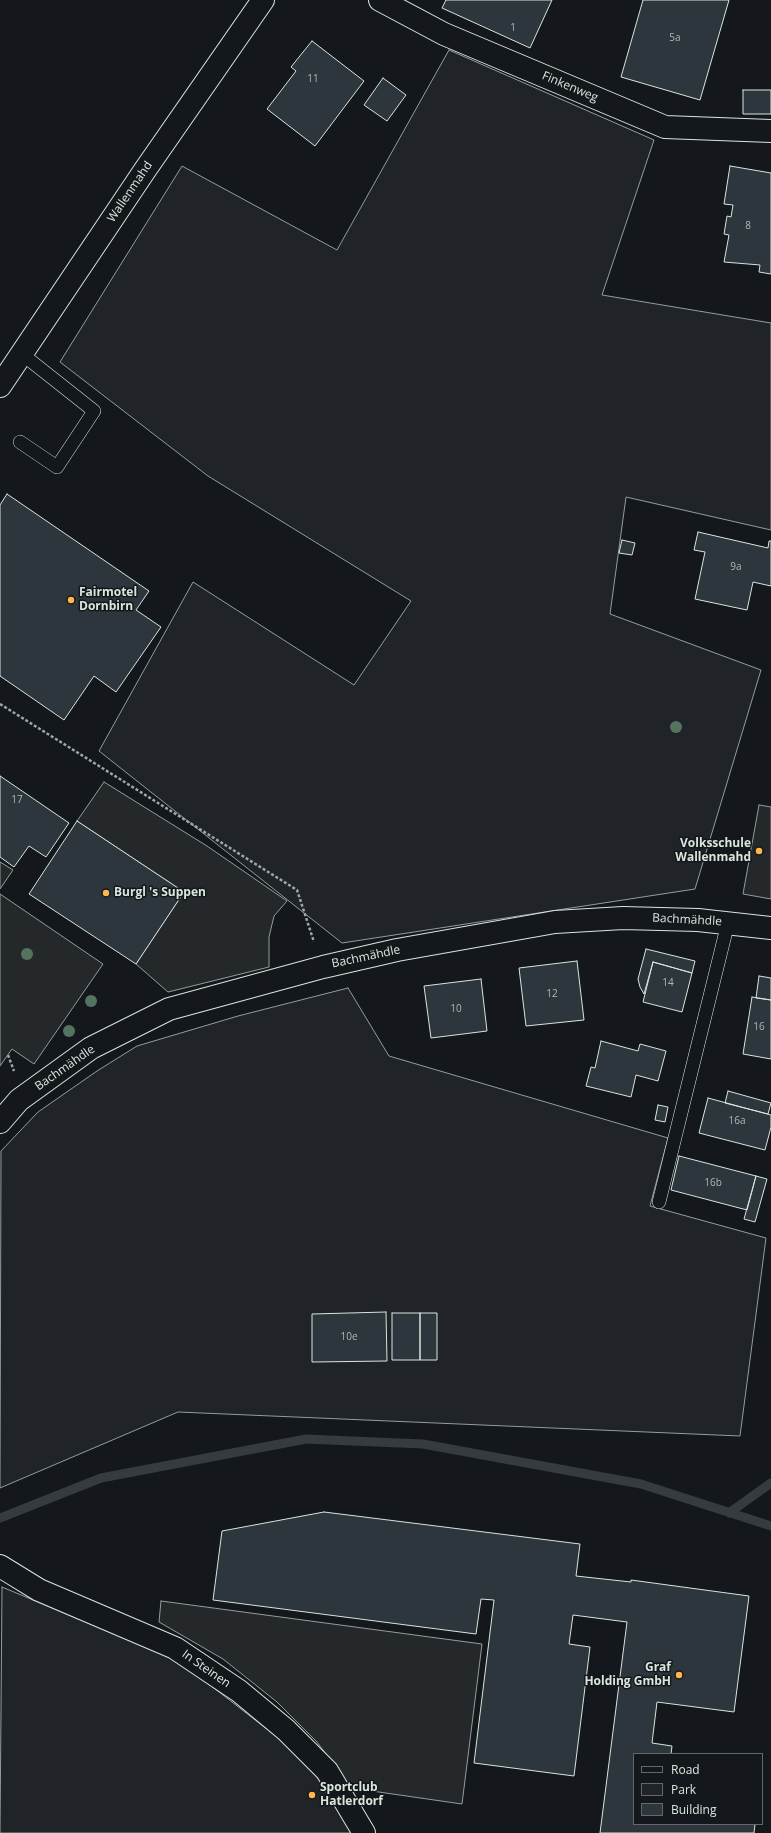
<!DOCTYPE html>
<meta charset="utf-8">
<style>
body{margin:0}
#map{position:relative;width:771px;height:1833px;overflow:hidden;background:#14181c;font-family:"Open Sans",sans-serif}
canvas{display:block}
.legend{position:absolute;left:633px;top:1753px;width:130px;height:72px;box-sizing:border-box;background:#14181c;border:1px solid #626a69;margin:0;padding:5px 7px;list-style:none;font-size:12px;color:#d8e6dc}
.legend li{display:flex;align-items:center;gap:8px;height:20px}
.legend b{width:20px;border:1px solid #626a69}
</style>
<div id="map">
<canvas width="771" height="1833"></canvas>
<ul class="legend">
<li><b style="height:5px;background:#14181c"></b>Road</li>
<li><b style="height:11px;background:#202428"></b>Park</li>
<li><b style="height:11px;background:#2c363c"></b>Building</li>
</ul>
</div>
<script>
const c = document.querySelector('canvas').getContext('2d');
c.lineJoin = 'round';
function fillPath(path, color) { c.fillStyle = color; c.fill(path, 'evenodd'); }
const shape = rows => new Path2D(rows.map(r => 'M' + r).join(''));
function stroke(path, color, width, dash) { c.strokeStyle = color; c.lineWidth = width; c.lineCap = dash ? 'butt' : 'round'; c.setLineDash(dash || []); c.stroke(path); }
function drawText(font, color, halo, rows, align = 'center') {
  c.font = font + ' "Open Sans",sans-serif'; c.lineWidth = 3; c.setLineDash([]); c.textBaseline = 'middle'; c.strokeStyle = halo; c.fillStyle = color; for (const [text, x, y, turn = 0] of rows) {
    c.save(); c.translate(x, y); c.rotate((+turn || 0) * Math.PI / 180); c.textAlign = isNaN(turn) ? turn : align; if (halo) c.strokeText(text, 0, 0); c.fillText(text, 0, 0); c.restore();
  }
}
const green = shape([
 [449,50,654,140,602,295,771,323,771,530,626,497,610,614,761,670,695,889,342,943,99,751,193,582,354,685,411,601,208,476,60,362,182,166,337,250,449,50],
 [348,988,389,1056,668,1138,650,1206,766,1238,740,1436,178,1412,0,1488,1,1151,38,1112,97,1071,137,1046,238,1016,348,988],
 [2,1587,179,1661,303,1757,356,1833,0,1833,2,1587]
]);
fillPath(green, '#202428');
stroke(green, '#939e99', 1);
const parking = shape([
 [104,782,207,846,287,901,274,916,269,937,269,967,168,992,136,964,184,892,77,821,104,782],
 [759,805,771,807,771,899,743,894,759,805],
 [0,862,13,870,0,889,0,862],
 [0,894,103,964,34,1064,12,1049,0,1066,0,894],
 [161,1601,482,1644,462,1804,351,1788,317,1742,277,1702,223,1659,159,1622,161,1601]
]);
fillPath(parking, '#24282b');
stroke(parking, '#939e99', 1);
stroke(shape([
 [729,1513,771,1483],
 [0,1518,101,1478,306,1439,423,1444,641,1484,771,1526]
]), '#363b3e', 9);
const building = shape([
 [446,0,552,0,530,48,442,8,446,0],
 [643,0,729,0,700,100,621,77,643,0],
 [312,41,364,81,315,146,267,109,296,71,291,67,312,41],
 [383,78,406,95,387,121,364,105,383,78],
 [743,90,771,90,771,114,743,114,743,90],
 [730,166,771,173,771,274,759,272,760,265,724,262,729,235,724,234,727,216,731,217,733,205,724,204,730,166],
 [7,494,149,591,136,610,161,627,116,692,94,676,64,720,0,676,0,505,7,494],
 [698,532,768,548,769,541,771,541,771,586,753,582,747,610,695,599,705,552,694,550,698,532],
 [622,540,635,543,632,555,619,553,622,540],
 [0,776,69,823,46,857,29,846,14,867,0,857,0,776],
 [77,821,184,892,136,964,29,894,77,821],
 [646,949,695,961,692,973,653,962,644,994,640,987,638,979,646,949],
 [577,961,584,1020,526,1026,519,968,577,961],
 [653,962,692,973,682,1012,643,1002,653,962],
 [759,976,771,978,771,1000,756,998,759,976],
 [481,979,487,1031,431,1038,424,986,481,979],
 [752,997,771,1000,771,1059,743,1054,752,997],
 [601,1041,638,1051,640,1044,666,1051,658,1081,636,1075,631,1097,586,1086,591,1067,595,1068,601,1041],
 [728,1091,771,1103,768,1114,725,1103,728,1091],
 [708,1098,771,1115,771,1127,765,1150,699,1133,708,1098],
 [658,1105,668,1107,665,1122,655,1120,658,1105],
 [679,1156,756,1176,747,1210,671,1190,679,1156],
 [756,1176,767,1179,755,1222,744,1219,756,1176],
 [386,1312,387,1361,312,1362,312,1314,386,1312],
 [392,1313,420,1313,420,1360,392,1360,392,1313],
 [420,1313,437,1313,437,1360,420,1360,420,1313],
 [324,1512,580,1544,576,1576,631,1582,631,1580,749,1596,734,1712,657,1702,652,1743,672,1746,671,1754,634,1754,634,1824,755,1824,754,1833,600,1833,627,1622,573,1615,569,1644,590,1647,574,1776,474,1763,494,1600,481,1599,476,1634,213,1600,222,1531,324,1512]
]);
fillPath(building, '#2c363c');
stroke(building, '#d8e6dc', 1);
const service = shape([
 [20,442,57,467,94,411,22,354],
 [659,1202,728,923]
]);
const minor = shape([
 [380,0,444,34,665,127,771,131],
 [0,1122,19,1100,91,1048,169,1009,323,967,397,950,555,922,623,918,698,920,771,928],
 [0,1566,39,1590,175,1648,239,1691,286,1730,327,1771,364,1833]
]);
const primary = shape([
 [0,386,145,170,263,0]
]);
stroke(service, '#d8e6dc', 14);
stroke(minor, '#d8e6dc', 24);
stroke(primary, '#d8e6dc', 24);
stroke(shape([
 [0,704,297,890,314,942],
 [8,1055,14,1071]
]), '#9da8a2', 2.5, [3, 2]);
stroke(service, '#14181c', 13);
stroke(minor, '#14181c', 22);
stroke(primary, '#14181c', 22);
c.fillStyle = '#55745f';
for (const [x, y] of [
 [676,727],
 [27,954],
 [91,1001],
 [69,1031]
]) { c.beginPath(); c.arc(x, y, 6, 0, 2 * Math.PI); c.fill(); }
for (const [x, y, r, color] of [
 [71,600,4,"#ffb74d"],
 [759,851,4,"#ffb74d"],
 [106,893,4,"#ffb74d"],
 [679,1675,4,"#ffb74d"],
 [312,1795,4,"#ffb74d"]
]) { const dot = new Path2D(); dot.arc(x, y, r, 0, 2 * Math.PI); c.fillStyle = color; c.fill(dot); stroke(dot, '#14181c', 1.5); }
drawText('10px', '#adbab4', null, [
 ["1",513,28],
 ["5a",675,38],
 ["11",313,79],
 ["8",748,226],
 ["9a",736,567],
 ["17",17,800],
 ["14",668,983],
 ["12",552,994],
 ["10",456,1009],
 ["16",759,1027],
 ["16a",737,1121],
 ["16b",713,1183],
 ["10e",349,1337]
]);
drawText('12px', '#d8e6dc', '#14181c', [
 ["Finkenweg",570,87,23],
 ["Wallenmahd",130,192,-56],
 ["Bachmähdle",687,920,3],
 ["Bachmähdle",366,957,-12],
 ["Bachmähdle",65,1068,-35],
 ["In Steinen",206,1669,35]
]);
drawText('bold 12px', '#d8e6dc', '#14181c', [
 ["Fairmotel",79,593],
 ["Dornbirn",79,607],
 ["Volksschule",751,844,"right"],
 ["Wallenmahd",751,858,"right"],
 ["Burgl 's Suppen",114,893],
 ["Graf",671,1668,"right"],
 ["Holding GmbH",671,1682,"right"],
 ["Sportclub",320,1788],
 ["Hatlerdorf",320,1802]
], 'left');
</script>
